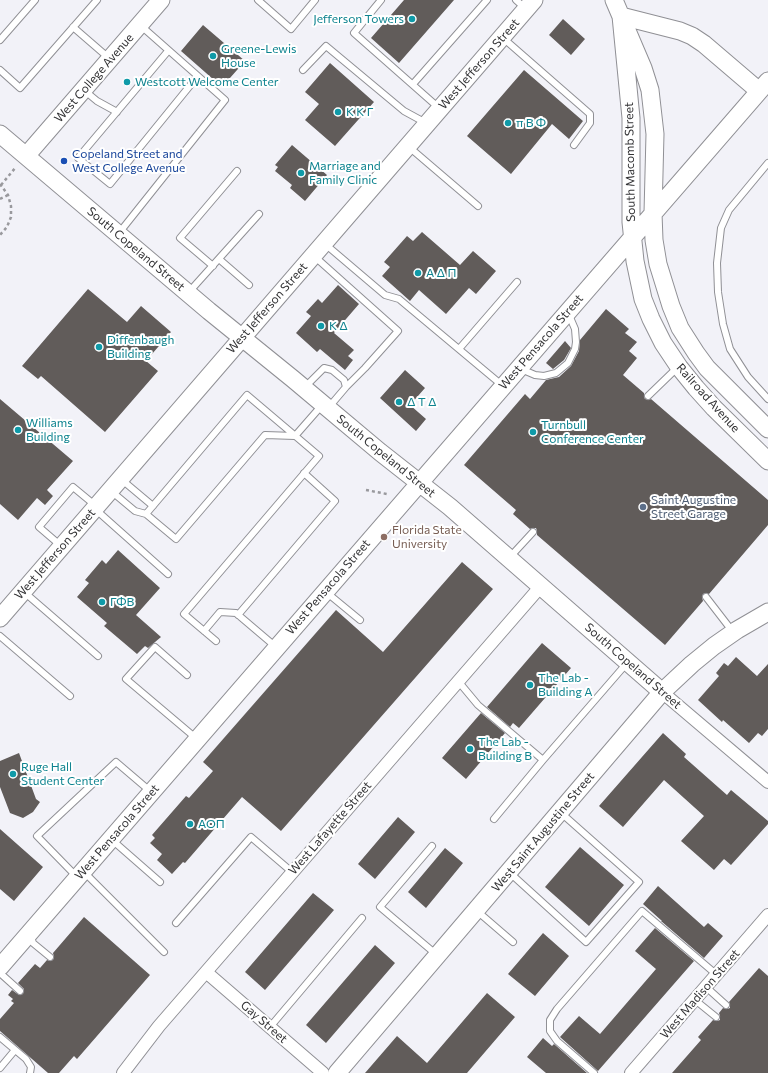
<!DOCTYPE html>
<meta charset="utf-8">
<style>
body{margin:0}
canvas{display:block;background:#f2f2f8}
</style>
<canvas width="768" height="1073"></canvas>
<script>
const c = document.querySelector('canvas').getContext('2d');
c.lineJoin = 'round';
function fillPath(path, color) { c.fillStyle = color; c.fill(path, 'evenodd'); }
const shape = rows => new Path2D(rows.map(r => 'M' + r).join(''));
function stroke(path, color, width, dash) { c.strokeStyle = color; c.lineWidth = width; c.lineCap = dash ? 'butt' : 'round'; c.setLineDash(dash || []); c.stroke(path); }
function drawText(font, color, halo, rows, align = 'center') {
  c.font = font + ' Commissioner,sans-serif'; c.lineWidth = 4; c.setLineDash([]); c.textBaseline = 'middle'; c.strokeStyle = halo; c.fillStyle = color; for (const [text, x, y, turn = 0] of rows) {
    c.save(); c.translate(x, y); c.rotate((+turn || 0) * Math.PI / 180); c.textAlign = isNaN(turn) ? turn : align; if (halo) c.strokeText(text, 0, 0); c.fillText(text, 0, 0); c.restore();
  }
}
fillPath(shape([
 [404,0,454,0,399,63,371,38],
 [563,19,585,39,571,55,549,35],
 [203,25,245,61,222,87,181,51],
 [330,63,374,102,335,146,305,120,319,104,305,92],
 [524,70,583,121,569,139,552,124,511,174,467,136],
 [292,145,327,175,305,201,290,188,292,185,275,171,278,167,275,165],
 [422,232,460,265,473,251,496,271,476,294,469,288,446,314,419,290,410,301,382,276,390,267,384,262,407,236,413,241],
 [338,285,359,304,334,333,354,350,348,356,353,360,345,370,320,349,317,352,296,333,311,316,306,312,318,299,322,303],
 [88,289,127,322,141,306,171,332,146,361,158,371,105,432,41,376,38,379,22,366],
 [606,309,629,329,625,333,637,342,629,351,637,358,623,375,644,393,644,397,645,399,649,400,651,399,768,500,768,525,709,594,706,593,703,594,702,597,703,601,665,645,537,535,537,531,536,528,532,528,530,529,513,514,516,510,464,465,525,394,530,399,546,380,559,377,571,366,579,351,580,340],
 [565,341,571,348,564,360,553,369,546,363],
 [405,370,425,388,410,405,426,419,416,431,380,398],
 [0,399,73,461,47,490,53,496,45,505,37,498,18,520,0,504],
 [118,550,160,588,136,615,161,637,148,648,145,646,137,654,104,626,107,623,77,597,89,583,85,580,102,560,106,564],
 [462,562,493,589,281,831,242,797,185,863,183,862,172,874,157,860,162,854,150,843,155,838,152,835,186,796,189,798,213,771,203,762,336,610,383,652],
 [542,643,571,668,519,728,513,723,510,727,487,707],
 [736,657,757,676,768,664,768,729,762,736,758,733,749,743,723,720,722,722,698,700,719,676,716,673,724,663,728,666],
 [481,713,505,733,466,779,442,758],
 [663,733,686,754,684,757,727,795,731,790,768,821,768,824,731,865,724,859,714,870,681,841,704,816,664,780,623,827,599,806],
 [19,753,36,799,40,802,33,812,23,818,10,813,0,787,0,761],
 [398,817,415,832,375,879,358,864],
 [0,829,43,867,14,901,0,889],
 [580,847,624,885,589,926,545,887],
 [445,848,463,863,426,908,408,892],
 [658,886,704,927,708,923,723,936,704,958,661,921,662,921,643,904],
 [313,893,334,910,265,990,245,972],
 [84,917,150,975,77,1059,74,1056,59,1073,48,1073,0,1031,0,1019,14,1003,11,1001,13,999,8,995,12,990,19,995,23,994,24,989,18,983,35,964,40,968,47,960,50,961,53,960,54,957,53,953],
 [655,928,694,961,598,1071,560,1037,579,1016,600,1034,656,969,635,951],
 [543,933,569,956,535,996,508,974],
 [375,945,395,963,326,1043,306,1025],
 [759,968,768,976,768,1073,672,1073,701,1040,698,1037,713,1020,717,1021,720,1020,720,1016,719,1013,723,1008,727,1009,730,1008,730,1004,729,1002],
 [487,993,515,1017,467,1073,365,1073,397,1036,427,1063],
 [543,1038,552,1046,554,1044,587,1073,546,1073,527,1057]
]), '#615c5a');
const lane = shape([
 [258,0,291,29,315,0],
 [381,0,354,33,439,108],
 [516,0,525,8],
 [73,27,110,59],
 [503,38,590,114,590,123,574,145],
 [0,40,35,0],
 [168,51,78,158,110,184,197,77],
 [0,70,20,88,97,0],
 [303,70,326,46,404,111,426,123],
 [413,84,487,0],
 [85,91,97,101,117,112],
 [409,147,478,206],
 [768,163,729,210,721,228,717,263,718,292,723,324,730,349,748,377,768,399],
 [119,233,225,100,140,25],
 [325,244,385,295,399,299,503,386],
 [314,256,398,331,365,368,346,387],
 [219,259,249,285],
 [213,266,180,238,237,171],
 [189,292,259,214],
 [459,349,517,282],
 [521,369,535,375,544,376,556,373,568,363,575,349,576,342,575,329,569,315],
 [305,387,324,368,332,370,344,380,346,387,329,407],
 [648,396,678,367],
 [122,480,153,506],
 [111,491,135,511,146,514,176,539,265,435,295,436,323,404],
 [95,509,168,574],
 [146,514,247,395,319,456,184,614,216,641],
 [60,545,39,527,73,487,96,506],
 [510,557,533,532],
 [24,592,98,656],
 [326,592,360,620],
 [706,597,733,632],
 [238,615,335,501,304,473],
 [204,631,220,612,236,613,276,647],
 [0,636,70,696],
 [187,675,155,647,126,679,197,739],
 [458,681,478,705,543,760],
 [494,819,543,760,627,663],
 [112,840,160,882],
 [432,846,380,907,437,955],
 [84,872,164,952],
 [510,873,586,942,639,882,560,812],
 [76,876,37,836,116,762,150,791],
 [477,911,513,942],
 [176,923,251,837,292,872],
 [30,934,33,943,50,957],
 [0,973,20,991],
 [706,987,726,1005],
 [695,1000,716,1017],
 [270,1027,362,918],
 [0,1037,26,1059,31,1067,30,1073],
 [0,1068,15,1050],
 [594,1073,557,1041,550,1031,550,1020,557,1009,642,911,717,975]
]);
const street = shape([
 [662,692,768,782],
 [206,972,323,1073],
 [123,1073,159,1026,541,586],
 [631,1073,768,915]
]);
const secondary = shape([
 [614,0,643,68,650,90,655,134,653,213,654,240,658,264,671,306,680,328,696,353,707,368,768,429],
 [621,16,631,118,631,222,635,261,643,299,651,319,663,343,679,367,696,388,714,408,768,461],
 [621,16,680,31,692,36,704,44,759,91],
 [0,134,209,311,293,379,380,452,450,507,662,692],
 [26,156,161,0],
 [0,618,534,0],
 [0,967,768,81],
 [337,1073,662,692,692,664,714,646,737,630,768,612]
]);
stroke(lane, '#909095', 8);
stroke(street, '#909095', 14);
stroke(secondary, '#909095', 19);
stroke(shape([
 [0,184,8,195,11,206,11,217,7,227,0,235],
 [1,185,16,167],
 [0,199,8,195],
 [366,490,387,494]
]), '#99999d', 2.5, [3, 3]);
stroke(lane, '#fff', 6);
stroke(street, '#fff', 12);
stroke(secondary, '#fff', 17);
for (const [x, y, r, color] of [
 [412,19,4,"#0f9aa8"],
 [213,56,4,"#0f9aa8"],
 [127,82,4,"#0f9aa8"],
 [338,112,4,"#0f9aa8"],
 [508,123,4,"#0f9aa8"],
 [64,161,4,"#1a4fb4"],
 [301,173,4,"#0f9aa8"],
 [418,273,4,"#0f9aa8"],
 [321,326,4,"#0f9aa8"],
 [99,347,4,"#0f9aa8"],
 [399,402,4,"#0f9aa8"],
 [18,430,4,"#0f9aa8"],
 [533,432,4,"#0f9aa8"],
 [643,507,4,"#5c6f8a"],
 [384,537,4,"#8d6e63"],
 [102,602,4,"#0f9aa8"],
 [530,685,4,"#0f9aa8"],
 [470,749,4,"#0f9aa8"],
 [13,774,4,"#0f9aa8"],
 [190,824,4,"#0f9aa8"]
]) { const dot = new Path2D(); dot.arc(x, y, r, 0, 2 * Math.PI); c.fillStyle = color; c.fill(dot); stroke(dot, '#fff', 1.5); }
drawText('12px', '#0d838f', '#fff', [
 ["Jefferson Towers",404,19,"right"],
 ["Greene-Lewis",221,49],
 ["House",221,63],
 ["Westcott Welcome Center",135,82],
 ["Κ Κ Γ",346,112],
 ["π Β Φ",516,123],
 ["Marriage and",309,166],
 ["Family Clinic",309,180],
 ["Α Δ Π",426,273],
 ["Κ Δ",329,326],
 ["Diffenbaugh",107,340],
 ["Building",107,354],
 ["Δ Τ Δ",407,402],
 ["Williams",26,423],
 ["Building",26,437],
 ["Turnbull",541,425],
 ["Conference Center",541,439],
 ["ΓΦΒ",110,602],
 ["The Lab -",538,678],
 ["Building A",538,692],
 ["The Lab -",478,742],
 ["Building B",478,756],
 ["Ruge Hall",21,767],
 ["Student Center",21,781],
 ["ΑΟΠ",198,824]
], 'left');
drawText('12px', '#323234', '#fff', [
 ["West Jefferson Street",479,64,-49],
 ["West College Avenue",94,78,-49],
 ["South Macomb Street",630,162,-91],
 ["South Copeland Street",136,249,40],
 ["West Jefferson Street",267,308,-49],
 ["West Pensacola Street",541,342,-49],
 ["Railroad Avenue",708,398,48],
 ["South Copeland Street",386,456,39],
 ["West Jefferson Street",55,554,-49],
 ["West Pensacola Street",328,587,-49],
 ["South Copeland Street",633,666,41],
 ["West Lafayette Street",330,828,-49],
 ["West Pensacola Street",117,832,-49],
 ["West Saint Augustine Street",543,832,-50],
 ["West Madison Street",700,994,-49],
 ["Gay Street",264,1022,41]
]);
drawText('12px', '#164399', '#fff', [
 ["Copeland Street and",72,154],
 ["West College Avenue",72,168]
], 'left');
drawText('12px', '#4e5e75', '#fff', [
 ["Saint Augustine",651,500],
 ["Street Garage",651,514]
], 'left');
drawText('12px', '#785e54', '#fff', [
 ["Florida State",392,530],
 ["University",392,544]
], 'left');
</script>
